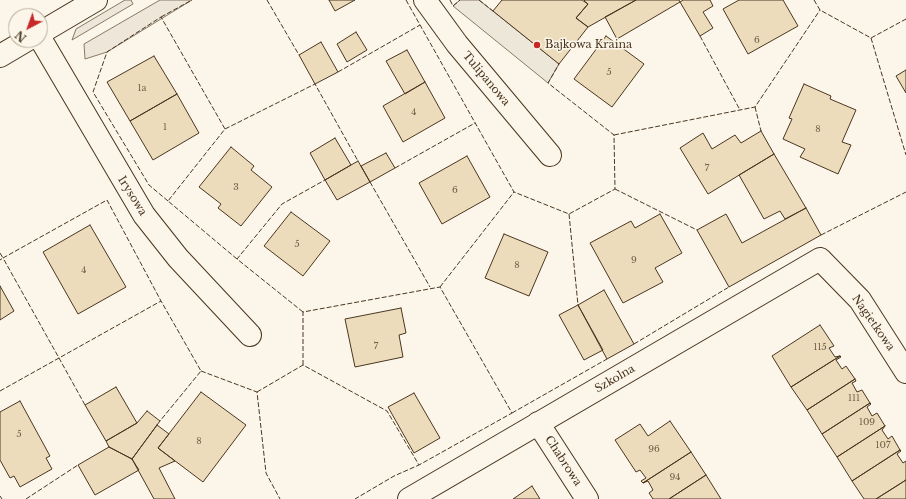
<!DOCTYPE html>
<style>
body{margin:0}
#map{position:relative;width:906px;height:499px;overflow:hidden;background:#fbf6e9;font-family:"Libre Baskerville",serif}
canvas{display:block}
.north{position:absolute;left:8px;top:8px;width:40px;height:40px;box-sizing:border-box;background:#fbf6e9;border:1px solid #b4a999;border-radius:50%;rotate:221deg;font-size:11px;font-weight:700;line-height:16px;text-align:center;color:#4a3520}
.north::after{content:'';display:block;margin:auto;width:14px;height:18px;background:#c62828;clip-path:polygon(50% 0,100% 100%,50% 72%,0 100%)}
</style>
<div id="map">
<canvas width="906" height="499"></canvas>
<div class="north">N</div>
</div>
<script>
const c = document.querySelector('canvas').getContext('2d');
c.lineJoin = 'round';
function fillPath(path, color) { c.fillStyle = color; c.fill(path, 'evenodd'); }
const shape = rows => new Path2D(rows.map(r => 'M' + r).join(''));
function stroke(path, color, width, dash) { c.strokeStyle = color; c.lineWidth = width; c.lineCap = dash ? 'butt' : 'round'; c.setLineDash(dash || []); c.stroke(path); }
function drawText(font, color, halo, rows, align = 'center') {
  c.font = font + ' "Libre Baskerville",serif'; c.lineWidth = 3; c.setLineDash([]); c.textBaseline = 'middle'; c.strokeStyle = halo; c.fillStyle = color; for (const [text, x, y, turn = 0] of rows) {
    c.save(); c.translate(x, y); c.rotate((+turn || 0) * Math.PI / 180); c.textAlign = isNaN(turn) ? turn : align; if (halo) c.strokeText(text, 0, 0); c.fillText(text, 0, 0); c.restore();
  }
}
const green = shape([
 [125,0,131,0,133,4,72,40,76,29,125,0],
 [160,0,192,0,107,52,85,59,84,44,160,0]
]);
fillPath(green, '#ede6d9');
stroke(green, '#887966', 1);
const parking = shape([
 [460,0,479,0,559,64,548,83,453,6,460,0]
]);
fillPath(parking, '#ede7d9');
stroke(parking, '#887966', 1);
const building = shape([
 [329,0,355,0,335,11,329,0],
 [502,0,582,0,588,4,576,18,588,27,559,64,493,11,502,0],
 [585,0,636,0,588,27,576,18,588,4,584,1,585,0],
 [636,0,679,0,680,2,617,39,605,17,636,0],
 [683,0,710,0,713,6,703,12,713,28,700,36,680,2,683,0],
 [739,0,783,0,798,26,748,54,723,9,739,0],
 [356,32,367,50,347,62,337,44,356,32],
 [606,36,644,64,612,107,574,79,606,36],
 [321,42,338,72,315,84,299,55,321,42],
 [407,50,425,82,405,94,386,61,407,50],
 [154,56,177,94,130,121,107,82,154,56],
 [906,70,906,93,896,76,906,70],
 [425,82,445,118,403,142,383,106,425,82],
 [804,84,831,96,830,99,856,110,842,142,851,145,838,174,800,157,805,149,783,139,792,119,789,118,804,84],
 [177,94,199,133,153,160,130,121,177,94],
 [761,131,774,154,708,194,680,148,703,133,712,149,735,135,741,143,761,131],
 [335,138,351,165,325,180,310,153,335,138],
 [231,147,254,166,251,170,272,187,241,226,218,208,221,204,199,187,231,147],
 [386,153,395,168,370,182,361,166,386,153],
 [774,154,806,208,785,219,780,211,764,219,739,175,774,154],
 [467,156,490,197,442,224,419,183,467,156],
 [358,161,370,182,337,200,325,180,358,161],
 [806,208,821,235,729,287,697,230,726,214,742,243,806,208],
 [291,212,330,241,303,276,264,246,291,212],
 [660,214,682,253,655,268,663,282,623,303,590,243,631,221,635,228,660,214],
 [90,225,126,287,78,314,43,252,90,225],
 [504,234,548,252,529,296,485,278,504,234],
 [0,286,14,311,0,320,0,286],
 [604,290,634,344,607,359,578,305,604,290],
 [578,305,603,350,584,360,559,315,578,305],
 [401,308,406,333,399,335,403,357,355,367,345,319,401,308],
 [820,325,834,346,829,348,835,357,840,356,791,387,772,356,820,325],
 [840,356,841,357,836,360,842,369,846,366,855,379,807,410,791,387,840,356],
 [855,379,856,381,852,383,857,392,862,390,870,403,822,434,807,410,855,379],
 [116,387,137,423,106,441,85,405,116,387],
 [201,392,246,425,203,482,158,448,201,392],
 [414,393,440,438,414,453,388,407,414,393],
 [20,401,50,456,46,458,52,469,20,487,14,476,10,478,0,460,0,412,20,401],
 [870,403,871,404,867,407,872,416,877,413,885,426,837,457,822,434,870,403],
 [147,411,160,421,132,459,109,447,106,441,137,423,147,411],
 [670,421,691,452,643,483,641,481,646,478,640,470,636,472,615,440,640,424,648,436,670,421],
 [157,425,169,434,158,448,175,461,159,468,175,499,154,499,132,459,157,425],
 [885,426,882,430,888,439,892,436,900,450,852,481,837,457,885,426],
 [109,447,132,459,139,470,95,495,78,465,109,447],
 [900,450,901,451,897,454,903,463,906,461,906,480,876,499,864,499,852,481,900,450],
 [691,452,706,475,669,499,653,499,649,493,653,490,648,481,643,483,691,452],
 [706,475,721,499,669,499,706,475],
 [906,480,906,499,876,499,906,480],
 [532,486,540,499,513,499,532,486]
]);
fillPath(building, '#ecdcbc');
stroke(building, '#4a3520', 1);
const minor = shape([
 [425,0,457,44,550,155],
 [40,33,96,0],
 [40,38,144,215,178,258,250,335],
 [0,56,27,40],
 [538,423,587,499],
 [409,499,820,259,860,300,906,372]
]);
stroke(minor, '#4a3520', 24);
stroke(minor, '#fbf6e9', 22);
stroke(shape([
 [267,0,299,55],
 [406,0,514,192,569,214,615,189,614,135,548,83,559,64],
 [450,0,453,6,460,0],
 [479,0,493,11],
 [814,0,820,10,871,38,906,19],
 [161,17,192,0],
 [700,36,740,110],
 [871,38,906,155],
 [338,72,420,25],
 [755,107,761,131],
 [614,135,755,107,820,10],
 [395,168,475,123],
 [370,182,430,287],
 [615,189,697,230],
 [168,201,149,185,93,92,107,52,161,17,225,129],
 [569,214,578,305],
 [821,235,906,192],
 [0,253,3,258,0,260],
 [237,259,168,201,225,129,315,84,358,161],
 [440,287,514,192],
 [303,312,237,259,282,204,325,180],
 [634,344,729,287],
 [303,365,303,312,440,287,512,413,419,465],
 [201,371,257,392,266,473,280,499],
 [0,391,59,358,3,258,107,200,161,301],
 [257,392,303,365,387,411,419,465,394,476,355,499],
 [85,405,59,358,161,301,201,371,160,421],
 [512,413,607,359],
 [0,496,2,499],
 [26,499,78,465]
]), '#4a3520', 1, [5, 2]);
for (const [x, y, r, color] of [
 [537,45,4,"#c62828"]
]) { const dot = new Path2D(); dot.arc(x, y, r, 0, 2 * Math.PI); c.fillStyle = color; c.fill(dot); stroke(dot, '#fbf6e9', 1.5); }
drawText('9px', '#725f47', null, [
 ["6",757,40],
 ["5",609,72],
 ["1a",142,88],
 ["4",414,112],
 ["1",165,127],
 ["8",818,129],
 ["7",707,168],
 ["3",236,187],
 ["6",455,190],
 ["5",297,244],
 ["9",634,260],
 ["8",517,265],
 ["4",84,270],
 ["7",376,346],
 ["115",820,347],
 ["111",854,398],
 ["109",867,422],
 ["5",19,434],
 ["8",199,441],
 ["107",883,445],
 ["96",654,449],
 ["94",675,477]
]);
drawText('11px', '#4a3520', '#fbf6e9', [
 ["Bajkowa Kraina",545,45]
], 'left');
drawText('11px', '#4a3520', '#fbf6e9', [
 ["Tulipanowa",486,79,50],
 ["Irysowa",132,196,58],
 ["Nagietkowa",873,323,55],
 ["Szkolna",615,379,-30],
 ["Chabrowa",563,461,57]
]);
</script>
